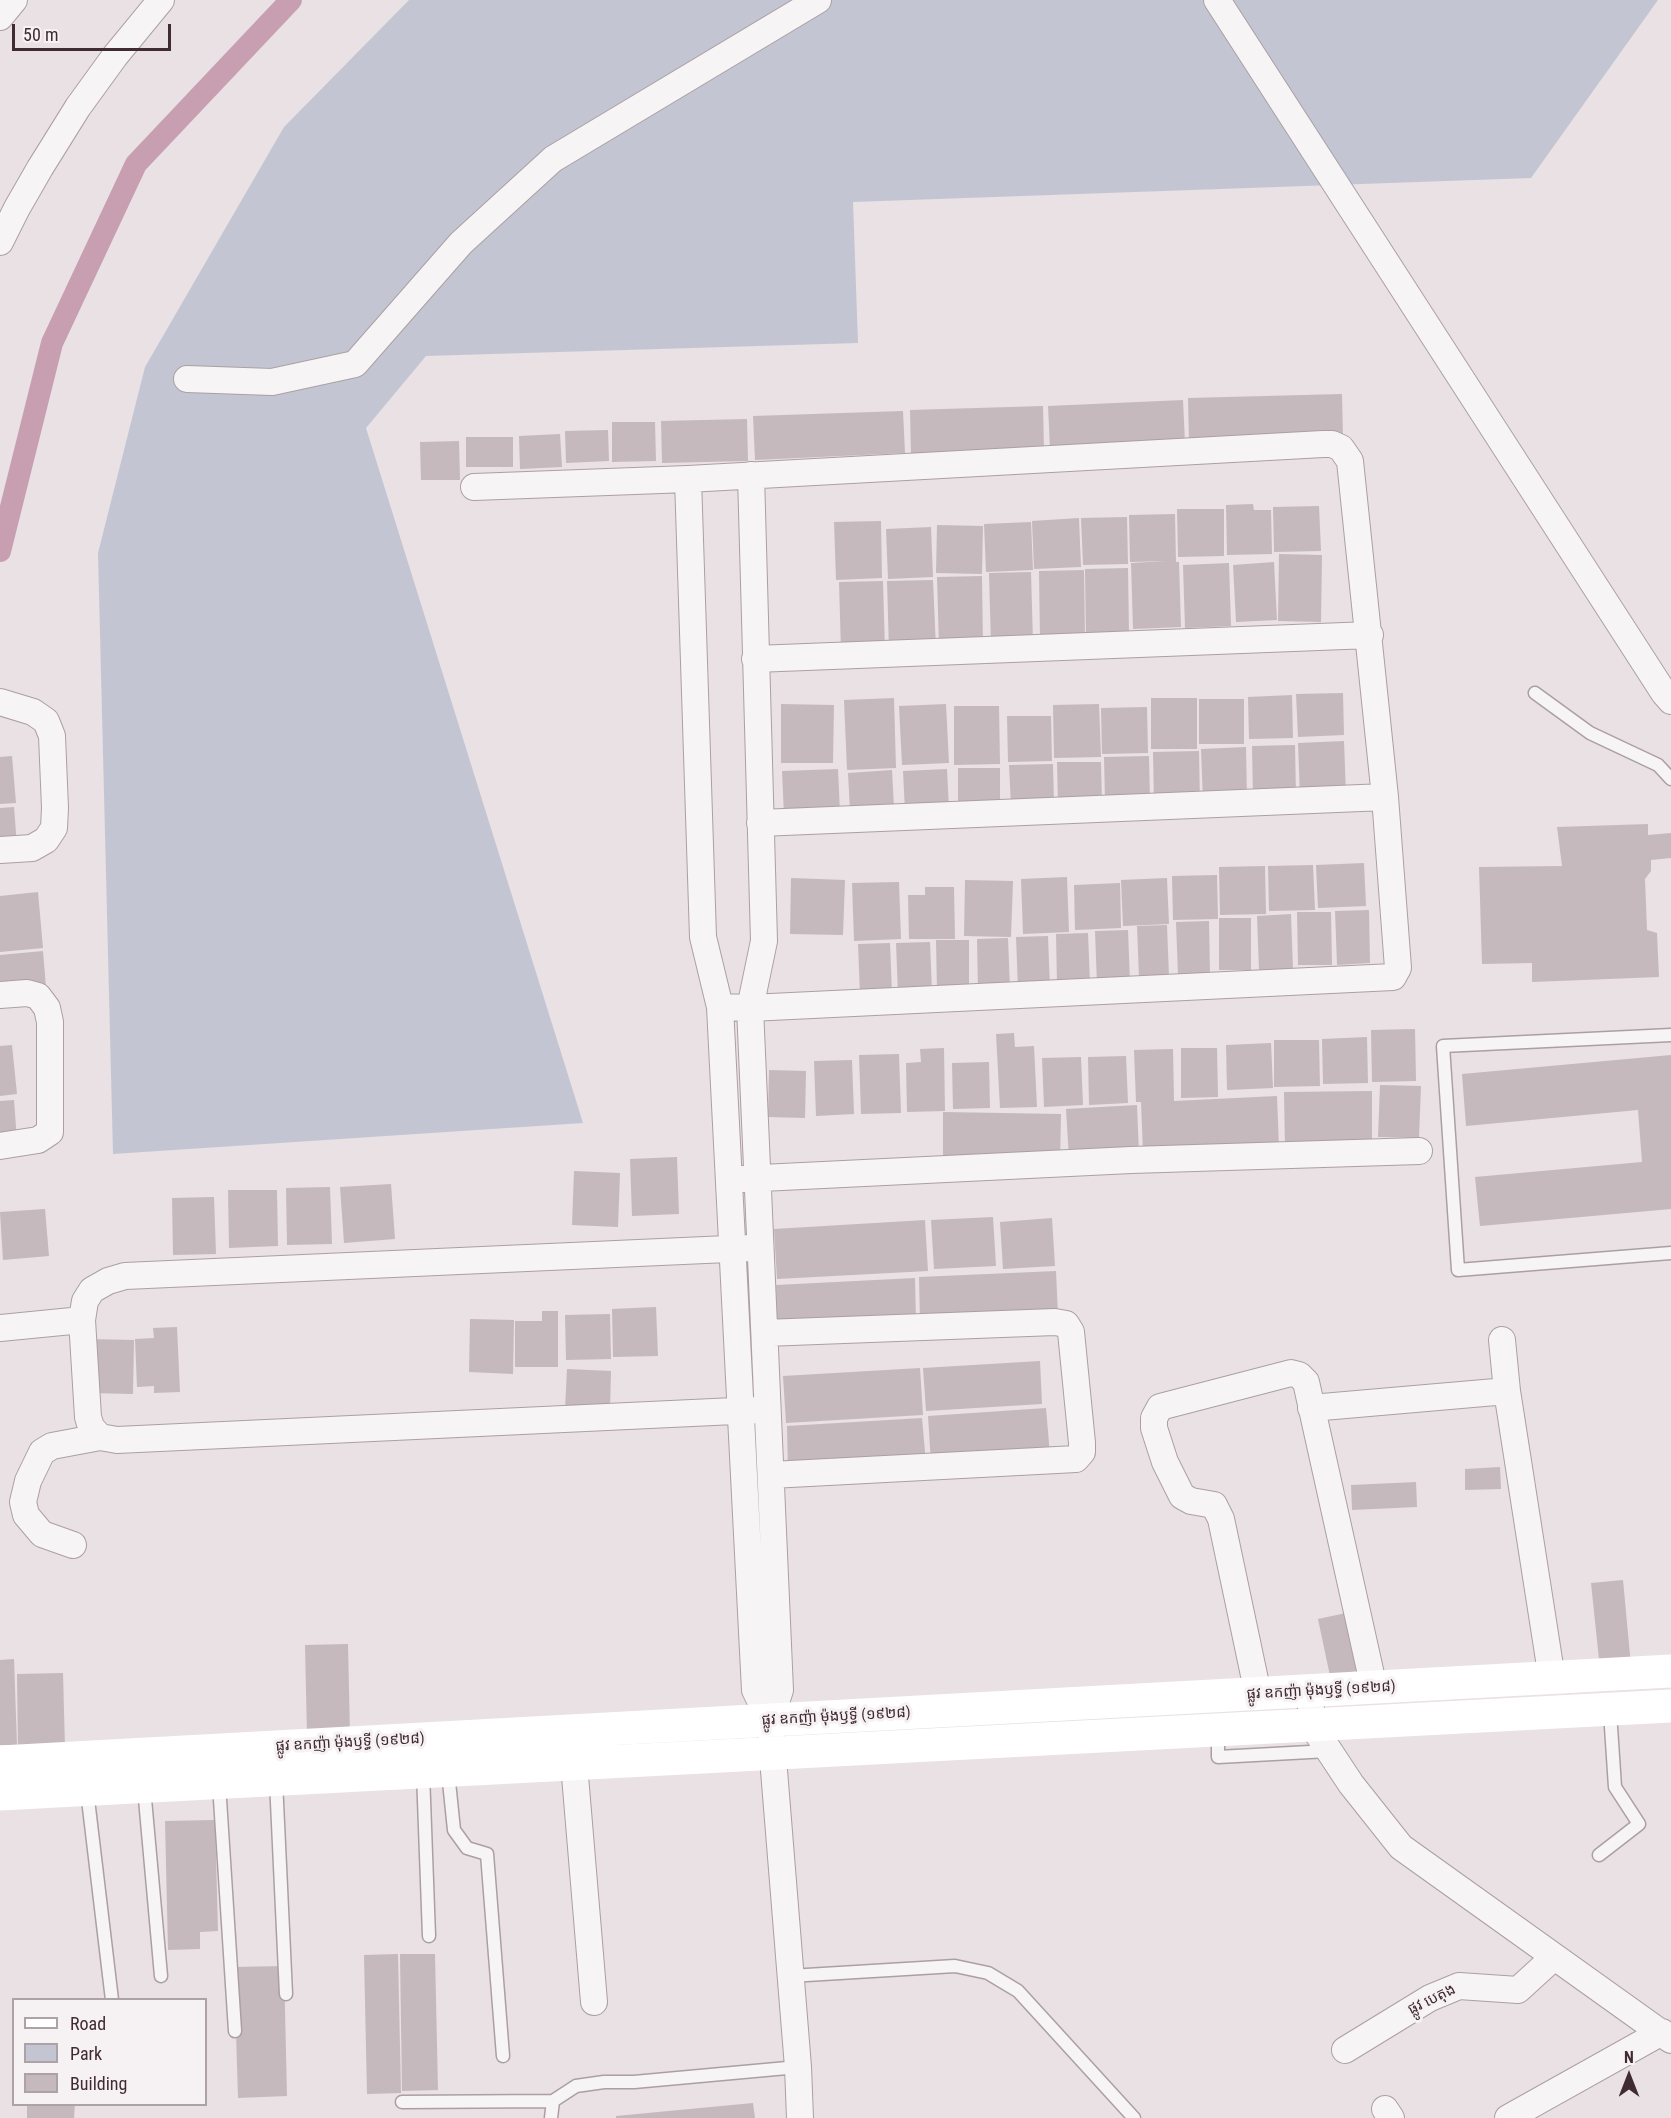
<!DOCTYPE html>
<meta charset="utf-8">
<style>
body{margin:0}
#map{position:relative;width:1671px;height:2118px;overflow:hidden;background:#e9e1e4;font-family:"Roboto Condensed",sans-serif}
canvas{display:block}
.legend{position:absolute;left:12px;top:1998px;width:195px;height:108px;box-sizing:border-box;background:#f6f1f3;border:2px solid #ada2a6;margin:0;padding:8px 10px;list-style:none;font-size:18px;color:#402b32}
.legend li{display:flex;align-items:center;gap:12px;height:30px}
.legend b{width:30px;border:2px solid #ada2a6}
.north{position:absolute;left:1599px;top:2046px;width:60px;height:60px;-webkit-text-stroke:4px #f6f1f3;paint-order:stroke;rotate:0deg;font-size:16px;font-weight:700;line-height:24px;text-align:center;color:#402b32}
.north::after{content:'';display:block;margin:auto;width:21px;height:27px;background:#402b32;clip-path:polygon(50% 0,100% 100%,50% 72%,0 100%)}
.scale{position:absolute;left:12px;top:24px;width:159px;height:27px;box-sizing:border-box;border:3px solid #402b32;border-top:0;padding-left:8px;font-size:18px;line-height:21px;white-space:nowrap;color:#402b32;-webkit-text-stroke:4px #f6f1f3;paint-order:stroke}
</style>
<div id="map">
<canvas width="1671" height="2118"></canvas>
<ul class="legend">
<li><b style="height:8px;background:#fff"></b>Road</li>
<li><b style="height:16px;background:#c3c6d2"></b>Park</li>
<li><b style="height:16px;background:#c5b9bd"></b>Building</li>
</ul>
<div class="north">N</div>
<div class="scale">50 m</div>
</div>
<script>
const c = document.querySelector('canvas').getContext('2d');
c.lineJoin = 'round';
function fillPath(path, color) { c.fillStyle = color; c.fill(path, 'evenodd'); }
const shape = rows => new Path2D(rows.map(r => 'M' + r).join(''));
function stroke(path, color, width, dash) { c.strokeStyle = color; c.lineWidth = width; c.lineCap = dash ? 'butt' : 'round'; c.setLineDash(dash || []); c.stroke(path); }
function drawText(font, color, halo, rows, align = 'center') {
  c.font = font + ' "Roboto Condensed","Noto Sans Khmer",sans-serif'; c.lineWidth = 6; c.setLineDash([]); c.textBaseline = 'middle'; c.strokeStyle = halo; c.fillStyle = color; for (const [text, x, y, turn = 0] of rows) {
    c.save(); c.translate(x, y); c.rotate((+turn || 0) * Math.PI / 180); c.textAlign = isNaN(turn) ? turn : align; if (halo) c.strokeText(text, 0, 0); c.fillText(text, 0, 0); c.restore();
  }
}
fillPath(shape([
 [409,0,1658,0,1531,178,853,202,858,343,426,356,366,428,583,1123,113,1154,98,553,145,367,284,127]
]), '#c3c6d2');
stroke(shape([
 [0,551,52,343,136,164,291,0]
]), '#c79fb1', 22);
fillPath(shape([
 [1342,394,1343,438,1189,442,1188,398],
 [1183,400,1185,443,1050,449,1048,406],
 [1043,406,1044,451,911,455,910,410],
 [903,411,905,453,755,460,753,416],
 [747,419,748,461,662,463,661,421],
 [612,422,655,422,656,461,612,462],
 [608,430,609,461,566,463,565,431],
 [560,434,562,467,520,469,519,436],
 [466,437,513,437,513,467,466,467],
 [459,441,460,480,421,480,420,442],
 [1253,504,1254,510,1271,510,1272,554,1227,555,1226,505],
 [1319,506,1321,551,1274,552,1273,507],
 [1177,509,1224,509,1224,556,1178,557],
 [1175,514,1176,562,1179,562,1181,627,1133,629,1131,563,1165,561,1130,562,1129,515],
 [1127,517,1128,564,1083,565,1081,518],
 [1079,518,1081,567,1034,569,1032,521],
 [881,521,882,578,836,580,834,522],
 [1031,522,1033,570,986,572,984,524],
 [937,525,983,526,982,574,936,573],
 [931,527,933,577,888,579,886,529],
 [1279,554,1322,555,1321,622,1278,621],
 [1274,562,1277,620,1236,622,1233,565],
 [1229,563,1231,626,1185,628,1183,565],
 [1128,568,1129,636,1086,636,1085,569],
 [1084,570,1085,638,1040,639,1039,571],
 [1031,572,1033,643,991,644,989,573],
 [982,576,983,647,939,647,937,577],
 [933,580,936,649,889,651,887,581],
 [883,581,885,651,841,651,839,582],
 [1343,693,1344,735,1298,737,1296,694],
 [1292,695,1293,738,1249,739,1248,697],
 [894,698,896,768,847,770,844,700],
 [1151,698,1197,698,1197,749,1151,749],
 [1199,699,1244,699,1244,744,1199,744],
 [781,704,834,705,833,763,781,763],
 [946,704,949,763,902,765,899,706],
 [1099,704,1101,757,1054,758,1053,705],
 [954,706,999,706,1000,764,954,765],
 [1147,707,1148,753,1102,754,1101,708],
 [1007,716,1051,716,1052,761,1008,762],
 [1344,741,1346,795,1300,797,1298,743],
 [1295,745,1296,797,1253,797,1252,746],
 [1246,747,1247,800,1203,801,1201,749],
 [1199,751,1200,804,1154,805,1153,752],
 [12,756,16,803,0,804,0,757],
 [1149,756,1150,800,1105,801,1104,757],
 [1057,762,1101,762,1102,803,1058,804],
 [1053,764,1054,804,1011,806,1009,765],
 [958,768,1000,768,1000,807,958,808],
 [838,769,840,813,784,816,782,771],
 [947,769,949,809,905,811,903,771],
 [892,770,894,808,850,811,848,773],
 [14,807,17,846,0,848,0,808],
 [1648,824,1648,835,1671,833,1671,858,1651,860,1651,871,1645,879,1647,930,1657,933,1659,977,1532,982,1532,963,1482,964,1479,867,1562,866,1557,827],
 [1364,863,1366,906,1318,908,1316,865],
 [1313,865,1315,910,1269,911,1268,866],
 [1265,866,1266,914,1220,915,1219,867],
 [1217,875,1218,919,1173,920,1172,876],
 [1067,877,1069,932,1023,934,1021,879],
 [791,878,845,880,843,935,790,934],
 [1167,878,1169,924,1123,926,1121,880],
 [965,880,1013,881,1011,937,964,936],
 [899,882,901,939,854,941,852,883],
 [1120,883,1121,928,1075,930,1074,885],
 [925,887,954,887,955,939,909,939,908,895,925,895],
 [38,892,43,948,0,952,0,896],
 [1369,910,1370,963,1337,965,1335,911],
 [1297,912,1331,912,1332,965,1298,965],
 [1291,914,1293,969,1259,970,1257,916],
 [1219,918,1251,918,1251,970,1219,970],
 [1209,921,1210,974,1178,975,1176,922],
 [1167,925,1169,977,1139,978,1137,926],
 [1128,930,1130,983,1097,984,1095,931],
 [1088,933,1090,984,1057,986,1056,934],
 [1048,936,1050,988,1018,989,1016,937],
 [1008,938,1010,989,978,990,977,939],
 [936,940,969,940,969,991,937,991],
 [930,942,932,992,898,994,896,943],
 [890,943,892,994,860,995,858,944],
 [43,951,46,987,0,991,0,955],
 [1415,1029,1416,1081,1372,1082,1371,1030],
 [1014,1033,1015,1047,1034,1046,1037,1107,1000,1108,996,1034],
 [1367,1037,1368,1083,1323,1084,1322,1039],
 [1274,1040,1319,1040,1320,1086,1274,1087],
 [1271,1043,1273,1088,1227,1090,1226,1045],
 [12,1045,17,1094,0,1096,0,1046],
 [944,1048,945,1111,907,1112,906,1063,921,1062,920,1049],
 [1181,1048,1217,1048,1218,1097,1181,1098],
 [1173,1049,1174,1101,1277,1096,1279,1147,1143,1153,1141,1102,1136,1102,1134,1050],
 [899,1054,901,1113,861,1114,859,1055],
 [1671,1055,1671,1209,1480,1226,1475,1177,1642,1162,1638,1110,1466,1126,1462,1074],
 [1126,1056,1128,1103,1089,1105,1088,1057],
 [1081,1057,1083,1105,1044,1107,1042,1058],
 [852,1060,854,1114,816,1116,814,1061],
 [989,1062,990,1108,953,1109,952,1063],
 [769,1070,806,1071,805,1118,768,1117],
 [1380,1085,1421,1086,1419,1138,1378,1137],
 [1372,1091,1372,1146,1285,1148,1284,1092],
 [14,1100,17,1140,0,1141,0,1101],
 [1137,1105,1139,1155,1069,1158,1066,1109],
 [943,1112,1061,1114,1060,1162,943,1161],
 [677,1157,679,1214,632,1216,630,1159],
 [574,1171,620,1173,618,1227,572,1225],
 [391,1184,395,1239,344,1243,340,1187],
 [330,1187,332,1244,287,1245,286,1188],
 [228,1190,277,1190,278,1246,229,1248],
 [214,1197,216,1254,173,1255,172,1198],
 [45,1209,49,1256,3,1260,0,1212],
 [993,1217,996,1266,934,1269,931,1220],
 [1052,1218,1055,1266,1003,1269,1000,1222],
 [925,1220,928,1271,777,1279,774,1229],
 [1056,1271,1058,1315,920,1321,919,1277],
 [915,1278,916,1322,777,1328,776,1285],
 [656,1307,658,1356,613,1357,612,1309],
 [542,1311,558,1311,558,1367,515,1367,515,1321,542,1321],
 [610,1314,611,1359,566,1360,565,1315],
 [470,1319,514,1320,513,1374,469,1372],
 [177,1327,180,1392,154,1393,154,1386,137,1387,135,1339,154,1338,153,1328],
 [89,1339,134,1340,133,1394,88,1393],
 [1040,1361,1042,1404,926,1411,923,1368],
 [920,1368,923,1415,786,1423,783,1376],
 [567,1369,611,1371,610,1411,565,1409],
 [1046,1408,1050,1455,931,1463,928,1416],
 [922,1418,926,1463,788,1470,787,1426],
 [1500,1467,1501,1489,1465,1490,1465,1469],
 [1416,1482,1417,1507,1352,1510,1351,1485],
 [1623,1580,1631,1666,1600,1669,1591,1583],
 [1346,1613,1358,1671,1330,1676,1318,1619],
 [348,1644,350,1735,307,1736,305,1645],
 [14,1659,17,1745,0,1745,0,1660],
 [63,1673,65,1748,18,1749,17,1674],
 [215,1820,218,1931,200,1932,200,1949,168,1950,165,1821],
 [398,1954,401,2093,367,2094,364,1955],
 [400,1954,435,1954,438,2090,402,2091],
 [284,1966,287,2096,238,2098,234,1967],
 [753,2103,755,2118,616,2118,616,2116],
 [27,2104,75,2104,74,2118,27,2118]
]), '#c5b9bd');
const service = shape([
 [1535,693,1590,733,1658,765,1671,779],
 [1671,1035,1443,1046,1458,1270,1671,1253],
 [1218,1731,1218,1757,1328,1751],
 [448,1772,454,1830,467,1848,487,1854,503,2056],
 [423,1773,429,1936],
 [276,1781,286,1994],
 [219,1784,235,2031],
 [144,1788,161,1976],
 [87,1791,112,2000],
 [1599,1855,1639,1824,1615,1787,1610,1712],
 [790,1976,955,1966,988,1973,1018,1991,1134,2118],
 [402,2102,553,2101],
 [551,2118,553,2101,576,2086,604,2082,634,2082,798,2067]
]);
const minor = shape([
 [1217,0,1664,693,1671,701],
 [0,17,14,0],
 [0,242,17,208,40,168,78,107,115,56,161,0],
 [187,379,272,382,355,364,461,243,553,159,818,0],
 [751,475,764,941,750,1008,780,1690,770,1721],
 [688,479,703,937,720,1007,755,1690,770,1721,798,2067,800,2118],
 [474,487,688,479,1323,444,1332,444,1341,448,1350,461,1385,797,1398,968,1393,977,750,1008,720,1007],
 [755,659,1370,635],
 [0,702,33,712,46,721,52,736,55,808,54,828,46,840,32,848,0,850],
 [760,823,1385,797],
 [0,995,27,993,38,996,47,1008,50,1022,50,1132,38,1140,0,1146],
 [741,1179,1131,1160,1419,1151],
 [0,1328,82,1320],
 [765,1333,1055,1322,1066,1324,1071,1332,1082,1443,1082,1452,1076,1459,771,1475],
 [1502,1340,1507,1391,1552,1679],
 [1311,1408,1507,1391],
 [100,1437,91,1427,88,1417,82,1320,85,1301,92,1290,108,1281,125,1276,750,1248],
 [73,1545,42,1534,26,1515,23,1502,28,1481,42,1452,52,1446,100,1437,117,1440,756,1410],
 [1310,1692,1312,1725,1351,1784,1401,1847,1671,2040],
 [1258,1694,1221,1519,1214,1505,1191,1501,1182,1496,1165,1462,1154,1428,1154,1418,1160,1407,1291,1373,1299,1375,1306,1382,1374,1688],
 [574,1764,594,2002],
 [1345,2050,1430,1998,1459,1986,1518,1990,1553,1958],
 [1385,2109,1391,2118],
 [1508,2118,1662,2032]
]);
stroke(service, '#ac9fa4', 15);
stroke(minor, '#ac9fa4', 28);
stroke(service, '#f7f4f5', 12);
stroke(minor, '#f7f4f5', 26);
stroke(shape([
 [0,1762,1671,1671],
 [0,1794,1671,1706]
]), '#fff', 33);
drawText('15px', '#402b32', '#f6f1f3', [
 ["ផ្លូវ ឧកញ៉ា ម៉ុងឫទ្ធី (១៩២៨)",1321,1691,-3],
 ["ផ្លូវ ឧកញ៉ា ម៉ុងឫទ្ធី (១៩២៨)",836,1717,-3],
 ["ផ្លូវ ឧកញ៉ា ម៉ុងឫទ្ធី (១៩២៨)",350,1743,-3],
 ["ផ្លូវ បេតុង",1432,2000,-26]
]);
</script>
